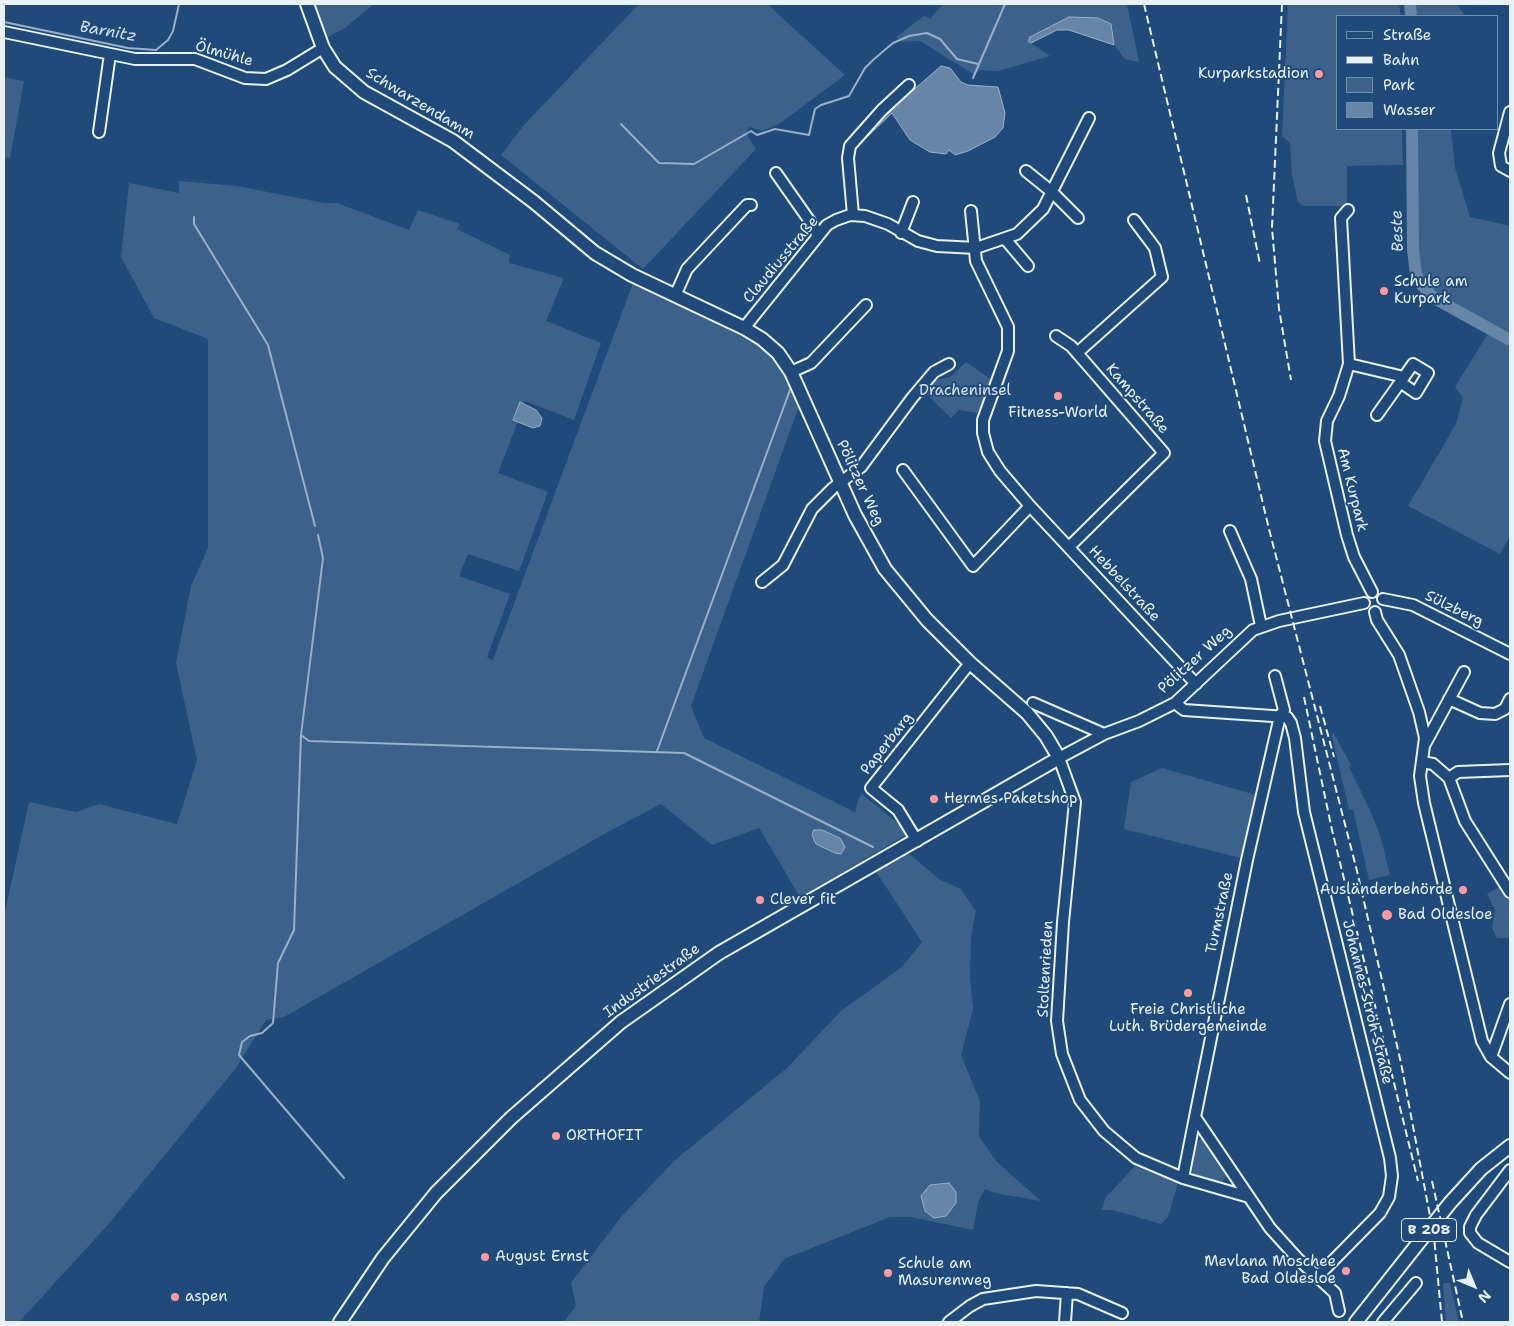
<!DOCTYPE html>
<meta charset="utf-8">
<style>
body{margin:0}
#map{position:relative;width:1514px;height:1326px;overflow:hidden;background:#1f4a7a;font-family:"Shantell Sans",sans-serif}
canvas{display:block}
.frame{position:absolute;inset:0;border:5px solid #e8f1f8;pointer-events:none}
.legend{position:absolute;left:1336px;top:15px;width:162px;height:115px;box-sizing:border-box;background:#1f4a7a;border:1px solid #6f8dac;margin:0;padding:6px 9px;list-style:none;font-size:15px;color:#e8f1f8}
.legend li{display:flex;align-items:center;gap:10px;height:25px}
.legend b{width:25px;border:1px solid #6f8dac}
.north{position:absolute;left:1449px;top:1261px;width:50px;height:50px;-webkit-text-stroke:4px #1f4a7a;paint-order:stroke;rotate:135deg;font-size:14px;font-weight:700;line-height:20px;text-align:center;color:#e8f1f8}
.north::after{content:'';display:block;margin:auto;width:18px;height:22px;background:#e8f1f8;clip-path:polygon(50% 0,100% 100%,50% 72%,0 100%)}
</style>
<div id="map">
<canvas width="1514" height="1326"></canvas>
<div class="frame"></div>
<ul class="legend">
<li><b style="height:6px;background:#1f4a7a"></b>Straße</li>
<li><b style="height:6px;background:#e8f1f8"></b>Bahn</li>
<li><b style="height:14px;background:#3c628c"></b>Park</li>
<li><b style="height:14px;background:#6685a7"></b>Wasser</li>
</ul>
<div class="north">N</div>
</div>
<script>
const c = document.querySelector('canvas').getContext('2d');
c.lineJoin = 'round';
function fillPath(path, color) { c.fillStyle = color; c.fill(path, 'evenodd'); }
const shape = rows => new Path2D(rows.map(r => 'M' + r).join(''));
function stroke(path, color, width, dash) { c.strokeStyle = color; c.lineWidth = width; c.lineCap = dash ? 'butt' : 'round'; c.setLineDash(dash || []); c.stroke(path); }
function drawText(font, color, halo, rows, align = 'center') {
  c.font = font + ' "Shantell Sans",sans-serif'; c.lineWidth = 4; c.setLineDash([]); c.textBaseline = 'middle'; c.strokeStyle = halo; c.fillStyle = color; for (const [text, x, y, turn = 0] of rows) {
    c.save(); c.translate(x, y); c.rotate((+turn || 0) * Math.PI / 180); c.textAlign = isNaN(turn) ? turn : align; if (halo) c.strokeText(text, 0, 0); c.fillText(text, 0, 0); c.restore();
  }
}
fillPath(shape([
 [315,4,374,4,345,28,326,38],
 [639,4,767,4,845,75,779,124,762,131,749,127,746,133,756,149,643,269,501,155,524,125],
 [943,4,1127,4,1139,62,1125,59,1114,45,1111,24,1098,18,1069,17,1030,37,1028,41,1050,56,998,71,981,70,973,74,920,41,903,42,896,37,924,16,930,19],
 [1288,4,1399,4,1401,16,1338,16,1338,129,1402,129,1403,165,1347,166,1347,206,1304,206,1298,202,1292,175,1290,143,1282,136],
 [1417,4,1456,4,1466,16,1411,16,1410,7],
 [4,77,24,81,10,158,4,157],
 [1412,129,1451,129,1455,168,1470,217,1510,226,1510,536,1500,554,1408,506,1456,424,1463,398,1455,387,1490,330,1434,298,1425,290,1416,274,1413,250],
 [179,181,237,186,324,203,337,203,409,230,418,210,460,224,457,229,510,255,509,263,564,278,546,321,601,343,574,420,525,401,523,404,520,402,513,419,518,421,498,473,548,492,519,571,468,554,459,576,510,594,487,657,493,660,633,283,741,331,774,356,790,383,799,406,691,706,704,738,855,812,858,800,862,794,900,825,906,835,800,897,759,828,712,845,661,804,606,833,284,1017,266,1020,236,1068,106,1227,19,1322,4,1322,4,916,29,802,76,812,99,804,177,824,197,760,176,663,191,586,208,548,208,339,154,318,121,257,129,183,179,193],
 [966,362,992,380,979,413,959,410,951,418,923,391,932,381,950,377],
 [1333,732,1351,765,1349,767,1370,810,1381,838,1390,875,1369,880,1353,809,1349,810,1332,736],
 [1162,768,1256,795,1241,858,1124,829,1131,782],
 [907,852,939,879,961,889,976,911,971,937,970,977,973,1009,961,1055,980,1101,979,1136,997,1162,1041,1201,995,1193,985,1189,978,1202,973,1230,911,1217,890,1217,784,1259,764,1287,759,1322,564,1322,576,1306,571,1283,621,1217,674,1161,787,1068,841,1011,902,967,922,942,875,870],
 [1499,887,1507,899,1510,898,1510,938,1497,938,1492,928,1495,910,1487,894],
 [1202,1138,1207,1141,1228,1174,1222,1182,1197,1177,1193,1174,1191,1164,1195,1143],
 [1135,1166,1178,1183,1168,1217,1161,1224,1113,1210,1101,1210,1106,1197],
 [1443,1283,1450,1283,1459,1322,1446,1322]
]), '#3c628c');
const water = shape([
 [1069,17,1098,18,1111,24,1114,45,1069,30,1057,30,1031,43,1028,41,1030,37,1069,17],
 [941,66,950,68,961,82,968,85,998,87,1005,113,1003,128,995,137,968,151,955,155,949,150,946,154,930,152,910,140,892,113,866,138,864,137,879,120,941,66],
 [520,402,536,410,542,418,540,426,533,428,513,420,520,402],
 [814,830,822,830,840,838,845,847,841,854,835,853,816,844,812,835,814,830],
 [949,1183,956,1192,956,1203,946,1216,934,1218,925,1211,921,1196,930,1185,949,1183]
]);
fillPath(water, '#6685a7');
stroke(water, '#9ab0c7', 1);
stroke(shape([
 [4,22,128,48,156,50,168,40,173,31,179,4],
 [973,78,1005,4],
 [621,124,659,163,694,164,751,131,757,135,775,129,809,135,815,109,821,105,849,96,865,68,873,60,893,43,909,36,927,33,940,39,957,59,978,64],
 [194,217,194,224,268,345,315,526],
 [318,535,323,558,301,735,309,741,684,753,873,847],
 [301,735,294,930,278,963,273,1023,262,1033,250,1036,242,1042,239,1055,344,1178],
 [657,751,790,390]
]), '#9ab0c7', 2);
stroke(shape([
 [1410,4,1411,16],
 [1412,129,1413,250,1416,274,1420,283,1434,298,1510,340]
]), '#6685a7', 12);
const minor = shape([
 [4,32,135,59,195,59,245,78,266,79,287,70,323,48],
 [1510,112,1499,153,1501,166,1510,171],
 [99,132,110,54],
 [1026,171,1052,192,1078,218],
 [776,173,816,230,817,237],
 [1348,210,1341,218,1349,364,1339,396,1327,421,1325,441,1347,535,1354,557,1372,592],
 [971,211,976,261,1008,327,1008,351,983,420,983,433,988,452,1000,471,1030,506,1196,684],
 [853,215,848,158,850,146,882,110,909,85],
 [901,233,913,202],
 [1006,240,1028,266],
 [675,296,687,269,747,205,751,205],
 [744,328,827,225,836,220,850,215,865,216,888,224,918,241,937,246,976,248,1017,234,1043,209,1089,118],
 [1056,336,1071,346,1164,453,1069,547],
 [1077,353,1162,277,1155,248,1134,220],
 [1349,364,1404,377,1413,364,1428,373,1416,393,1400,382],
 [791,372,811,363,866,305],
 [1377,415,1404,377],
 [903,470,973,566,1030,506],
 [1230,531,1251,579,1261,626],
 [762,582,783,565,812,509,833,488,861,467,912,398,934,372,949,364],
 [1383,599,1413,605,1510,654],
 [1375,612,1377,620,1399,655,1419,712,1425,738,1420,776,1424,803,1482,1041,1491,1057,1510,1073],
 [1275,676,1284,710,1280,716,1247,860,1195,1117,1270,1228,1298,1259,1335,1293,1339,1311],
 [1449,699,1480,713,1495,714,1505,709,1510,699],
 [1033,703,1104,734],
 [1175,703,1184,710,1287,717,1291,723,1295,738,1304,812,1390,1158,1392,1176,1389,1197,1380,1213,1318,1276],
 [1425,744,1464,672],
 [1422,762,1433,764,1449,778,1465,821,1510,892],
 [1449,778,1458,772,1510,770],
 [917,841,898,810,871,788,970,663],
 [1491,1057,1510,1004],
 [1510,1170,1476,1215,1470,1227,1470,1233,1478,1243,1510,1262],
 [1183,1178,1195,1117],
 [1249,1197,1183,1178,1136,1158,1104,1131,1080,1100,1062,1054,1057,1021,1063,922,1075,802,1059,758,1104,734,1139,721,1175,703,1253,630,1279,621,1364,603],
 [949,1322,970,1306,983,1299,1036,1291,1078,1294,1122,1313],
 [1065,1322,1067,1293],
 [1383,1322,1416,1283]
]);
const major = shape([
 [307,4,323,48,335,67,364,92,453,141,534,202,595,253,632,275,744,328,762,339,778,353,791,372,855,515,885,569,927,620,970,663,1027,713,1046,736,1059,758,719,953,621,1022,511,1118,436,1193,383,1258,340,1322],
 [1356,1322,1450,1203,1481,1169,1510,1146]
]);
stroke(minor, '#e8f1f8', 14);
stroke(major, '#e8f1f8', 16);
stroke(minor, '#1f4a7a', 10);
stroke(major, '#1f4a7a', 12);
stroke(shape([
 [1144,4,1269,529,1357,871,1401,1063,1434,1237,1442,1322],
 [1282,4,1272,228,1279,309,1291,380],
 [1246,195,1260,264],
 [1304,697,1332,830,1418,1181],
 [1320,706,1334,757],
 [1432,1181,1463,1322]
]), '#e8f1f8', 2, [8, 4]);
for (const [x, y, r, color] of [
 [1319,74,5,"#ff9aa2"],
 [1384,291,5,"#ff9aa2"],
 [1058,396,5,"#ff9aa2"],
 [934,799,5,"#ff9aa2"],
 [1463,890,5,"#ff9aa2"],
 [760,900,5,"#ff9aa2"],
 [1387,915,6,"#ff9aa2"],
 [1188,993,5,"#ff9aa2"],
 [556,1136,5,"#ff9aa2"],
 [485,1257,5,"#ff9aa2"],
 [1346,1271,5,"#ff9aa2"],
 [888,1273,5,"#ff9aa2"],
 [175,1297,5,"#ff9aa2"]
]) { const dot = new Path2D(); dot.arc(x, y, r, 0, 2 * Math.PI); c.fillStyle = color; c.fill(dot); stroke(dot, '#1f4a7a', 2); }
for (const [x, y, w] of [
 [1429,1230,55]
]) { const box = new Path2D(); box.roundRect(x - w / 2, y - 11.5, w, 23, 4); c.fillStyle = '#1f4a7a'; c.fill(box); stroke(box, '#e8f1f8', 1); }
drawText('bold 14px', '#e8f1f8', null, [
 ["B 208",1429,1230]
]);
drawText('15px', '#e8f1f8', '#1f4a7a', [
 ["Ölmühle",224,54,16],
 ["Schwarzendamm",420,104,31],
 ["Claudiusstraße",781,260,-50],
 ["Kampstraße",1137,399,49],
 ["Pölitzer Weg",860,483,65],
 ["Am Kurpark",1352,490,76],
 ["Hebbelstraße",1124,584,47],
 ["Sülzberg",1454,609,26],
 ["Pölitzer Weg",1195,660,-42],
 ["Paperbarg",887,744,-52],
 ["Turmstraße",1220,913,-78],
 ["Stoltenrieden",1046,969,-87],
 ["Industriestraße",652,981,-36],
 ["Johannes-Ströh-Straße",1367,1002,76]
]);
drawText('15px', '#e8f1f8', '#1f4a7a', [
 ["Kurparkstadion",1309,74,"right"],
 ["Schule am",1394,282],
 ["Kurpark",1394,299],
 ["Fitness-World",1058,413,"center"],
 ["Hermes Paketshop",944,799],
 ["Ausländerbehörde",1453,890,"right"],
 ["Clever fit",770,900],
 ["Bad Oldesloe",1398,915],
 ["Freie Christliche",1188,1010,"center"],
 ["Luth. Brüdergemeinde",1188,1027,"center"],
 ["ORTHOFIT",566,1136],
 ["August Ernst",495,1257],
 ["Mevlana Moschee",1336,1262,"right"],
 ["Bad Oldesloe",1336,1279,"right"],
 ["Schule am",898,1264],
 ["Masurenweg",898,1281],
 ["aspen",185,1297]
], 'left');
drawText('15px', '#d7e3ed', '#1f4a7a', [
 ["Dracheninsel",965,391]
]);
drawText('italic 16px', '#d4e1ec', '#1f4a7a', [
 ["Barnitz",108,32,10],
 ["Beste",1398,231,-92]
]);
</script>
